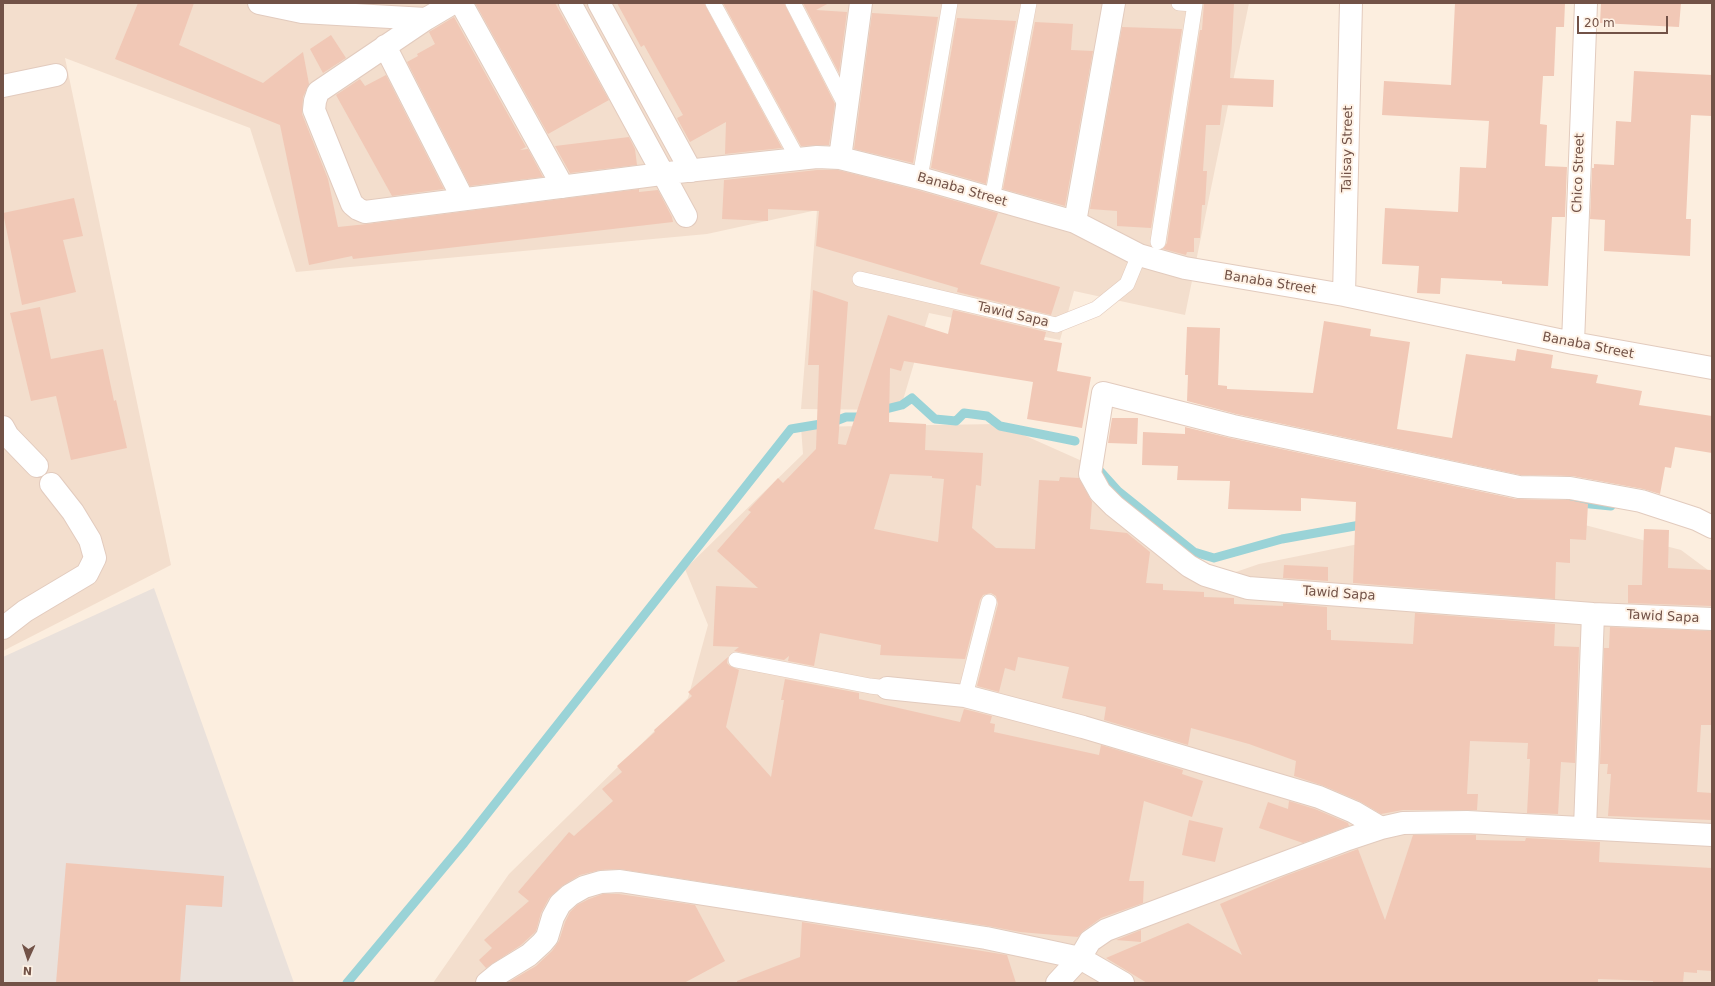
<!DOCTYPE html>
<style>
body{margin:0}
#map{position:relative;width:1715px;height:986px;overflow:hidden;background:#fceedf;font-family:"DejaVu Sans",sans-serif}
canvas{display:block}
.frame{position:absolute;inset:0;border:4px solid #725247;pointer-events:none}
.north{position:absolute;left:8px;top:938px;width:40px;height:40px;-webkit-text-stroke:3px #fff2e5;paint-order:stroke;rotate:183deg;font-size:11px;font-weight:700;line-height:16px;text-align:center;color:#725247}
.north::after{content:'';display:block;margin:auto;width:14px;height:18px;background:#725247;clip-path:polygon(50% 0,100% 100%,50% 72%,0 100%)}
.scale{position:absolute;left:1577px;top:16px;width:91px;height:18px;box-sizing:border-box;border:2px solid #725247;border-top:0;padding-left:5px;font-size:12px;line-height:14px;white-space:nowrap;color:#725247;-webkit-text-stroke:3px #fff2e5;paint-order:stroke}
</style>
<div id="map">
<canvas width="1715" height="986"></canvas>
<div class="frame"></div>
<div class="north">N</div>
<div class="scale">20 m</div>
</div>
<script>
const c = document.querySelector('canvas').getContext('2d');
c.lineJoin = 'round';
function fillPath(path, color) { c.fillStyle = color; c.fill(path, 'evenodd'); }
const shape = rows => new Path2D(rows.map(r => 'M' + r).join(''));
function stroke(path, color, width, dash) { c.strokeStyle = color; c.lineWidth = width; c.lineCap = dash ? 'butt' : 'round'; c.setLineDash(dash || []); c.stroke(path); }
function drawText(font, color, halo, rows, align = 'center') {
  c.font = font + ' "DejaVu Sans",sans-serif'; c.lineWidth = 4; c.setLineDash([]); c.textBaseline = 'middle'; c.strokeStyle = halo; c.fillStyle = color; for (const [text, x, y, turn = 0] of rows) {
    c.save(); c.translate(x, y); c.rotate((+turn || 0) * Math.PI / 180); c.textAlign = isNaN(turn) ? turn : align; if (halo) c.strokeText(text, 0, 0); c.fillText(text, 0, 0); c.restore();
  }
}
fillPath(shape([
 [3,3,1249,3,1185,315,1074,291,1060,340,929,313,900,410,801,409,817,210,707,234,296,272,250,128,65,58,171,565,3,651],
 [999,424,1082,461,1106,484,1212,573,1230,574,1259,564,1527,510,1681,550,1712,573,1712,983,433,983,509,874,688,698,708,625,685,569,803,454,801,427]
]), '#f3decd');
fillPath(shape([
 [154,588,294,983,3,983,3,657]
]), '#eae1db');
stroke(shape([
 [878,411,902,405,912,398,935,419,956,421,964,413,987,416,1000,426,1075,441],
 [1099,470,1118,491,1194,552,1214,558,1282,539,1366,524],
 [1570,502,1611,506],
 [347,983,464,843,791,429,833,422,846,417,866,417]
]), '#9ad3d7', 9);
fillPath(shape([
 [138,3,194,3,179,45,263,83,303,52,309,84,303,97,302,114,328,179,338,227,367,224,639,189,639,192,658,190,672,217,673,222,353,259,352,256,309,265,280,125,115,59],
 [475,3,555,3,609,100,548,134],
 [617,3,704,3,782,148,725,154,726,122,690,142,677,118,683,115,644,45,641,47],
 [723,3,784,3,835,104,829,145,801,146],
 [803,3,829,3,816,10,847,12,839,73],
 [1204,3,1234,3,1230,78,1274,80,1273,107,1222,105,1220,125,1206,125,1203,171,1207,171,1205,205,1202,205,1200,238,1194,238,1194,252,1187,252,1186,255,1163,249,1167,243,1200,30,1202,30],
 [1455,3,1565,3,1564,27,1556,27,1554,76,1543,76,1540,124,1547,125,1545,166,1567,167,1565,217,1552,217,1548,286,1502,284,1502,281,1441,278,1440,294,1417,293,1419,266,1382,264,1385,208,1458,212,1460,167,1486,168,1489,121,1382,115,1384,81,1451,85],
 [1601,3,1681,3,1679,27,1600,23],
 [872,13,938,17,913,163,854,149],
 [454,17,526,147,520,150,528,149,543,177,470,186,407,62,418,56,417,54,435,44,429,32],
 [957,18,1016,21,986,184,931,168],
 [1035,22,1073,24,1071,50,1093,51,1065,206,1003,189],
 [1122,27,1182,29,1151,228,1117,226,1117,211,1090,209],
 [331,35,346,58,323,73,310,49],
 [1634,71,1712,75,1712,116,1691,115,1686,219,1691,219,1690,256,1604,251,1605,220,1590,219,1592,168,1594,168,1594,164,1614,165,1616,121,1631,122],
 [386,75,444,189,392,196,336,95,360,79,365,86],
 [629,137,635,149,637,165,570,173,555,146],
 [817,170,838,170,917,190,998,213,980,264,1060,287,1051,315,957,292,958,288,816,246,819,211,768,209,768,221,722,219,724,180],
 [74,198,83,236,63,240,76,292,22,305,3,213],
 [813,290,848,302,838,444,846,445,888,315,948,334,953,310,1046,332,1044,340,1062,343,1057,371,1091,377,1082,428,1027,419,1033,382,904,361,901,371,890,368,889,422,926,424,925,450,983,453,981,486,976,485,972,528,996,548,1035,549,1039,480,1059,481,1060,477,1079,478,1092,502,1090,529,1127,533,1150,552,1146,583,1163,584,1163,590,1204,592,1204,597,1234,598,1234,604,1283,606,1283,603,1327,607,1327,630,1331,630,1331,640,1413,644,1415,613,1555,624,1554,646,1579,647,1575,763,1561,762,1558,814,1527,813,1530,759,1527,759,1528,743,1470,741,1467,794,1478,794,1477,810,1403,810,1381,814,1359,801,1324,786,1294,776,1296,761,1249,744,1191,728,1188,745,1104,720,1106,707,1062,698,1069,667,1018,657,1015,671,1005,668,999,692,977,686,998,604,996,596,991,593,983,595,980,600,965,659,880,655,881,645,820,633,814,666,788,661,789,656,784,660,734,651,739,647,713,646,716,586,758,588,717,551,751,512,748,510,778,478,783,483,816,449,819,365,808,365],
 [890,474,932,476,932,478,944,479,938,542,874,529],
 [40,307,51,359,103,349,114,401,116,400,127,448,71,460,56,396,31,401,10,313],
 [1324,321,1371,329,1370,336,1410,342,1397,429,1452,438,1466,354,1515,361,1517,349,1553,355,1551,368,1598,375,1596,383,1642,391,1639,405,1712,416,1712,453,1675,447,1671,468,1665,467,1660,494,1643,489,1572,476,1520,475,1236,414,1187,401,1188,375,1185,375,1187,327,1220,328,1218,385,1227,386,1227,389,1313,393],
 [1112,418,1138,418,1137,444,1108,443],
 [1185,427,1230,438,1516,499,1569,500,1588,504,1586,540,1570,539,1570,563,1556,562,1555,599,1353,583,1356,502,1301,498,1301,511,1228,509,1230,481,1177,480,1178,466,1142,465,1143,432,1185,434],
 [1644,529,1669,530,1668,568,1712,570,1712,606,1628,603,1628,585,1642,585],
 [1284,565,1328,567,1328,581,1283,578],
 [1610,627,1712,631,1712,725,1701,725,1697,792,1712,793,1711,820,1608,816,1611,774,1607,774,1608,764,1600,764,1604,648,1609,648],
 [728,657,727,663,730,666,739,670,726,727,771,777,784,700,781,700,785,679,859,693,859,699,960,722,964,709,992,716,990,723,995,724,994,732,1099,755,1101,745,1183,770,1182,774,1203,781,1192,817,1144,801,1129,881,1144,881,1143,903,1101,918,1083,931,1078,937,1020,932,988,926,619,869,600,870,580,875,562,886,549,898,541,913,536,931,533,934,521,945,486,968,479,960,492,948,484,940,529,901,518,892,569,832,574,836,613,801,602,789,622,772,617,766,655,732,654,730,692,696,688,692],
 [1289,801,1315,809,1348,823,1349,826,1303,843,1259,828,1268,802,1288,809],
 [1189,820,1223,828,1215,862,1182,855],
 [1413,835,1476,835,1476,840,1525,841,1526,838,1600,842,1599,862,1712,868,1712,971,1697,970,1697,973,1684,972,1683,983,1653,983,1653,981,1598,979,1598,983,1147,983,1106,958,1188,923,1242,955,1220,904,1285,876,1358,849,1385,920],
 [66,863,224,876,222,907,186,905,180,983,56,983],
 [603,894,619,894,695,905,725,961,684,983,507,983,536,966,552,951,559,941,565,922,570,912,577,905,589,899],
 [802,922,1007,955,1016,983,737,983,737,981,800,957],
 [1141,930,1141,942,1116,940]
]), '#f1c8b6');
const service = shape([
 [713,3,798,159],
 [793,3,847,108],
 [920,178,950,3],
 [992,199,1029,3],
 [1158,242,1195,4,1179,3],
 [860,279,1056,325,1096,309,1127,284,1139,255],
 [736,660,870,686,887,688],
 [965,696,989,602]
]);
const minor = shape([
 [259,3,302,12,426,19],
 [453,3,426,19,318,92,315,101,314,110,352,204,358,209,365,212,677,172,817,157,840,158,920,178,1075,222,1139,255,1185,268,1344,295,1573,343,1712,368],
 [461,3,563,187],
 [570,3,686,216],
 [599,3,691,171],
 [385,46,463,199],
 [3,86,56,75],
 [840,158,861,3],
 [1075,222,1114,3],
 [1344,295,1351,3],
 [1573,343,1586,3],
 [3,427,8,436,37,466],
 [1712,527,1696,519,1641,501,1570,488,1519,487,1233,426,1103,393,1090,474,1100,492,1114,506,1189,566,1205,575,1248,588,1593,614,1712,619],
 [3,628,25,611,87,574,95,558,90,540,73,512,51,484],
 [887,688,965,696,1083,727,1319,797,1354,812,1381,828],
 [1585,828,1593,614],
 [487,983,498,974,529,955,542,943,547,937,553,917,560,904,570,895,584,887,601,882,620,881,986,938,1038,949,1080,958,1123,983],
 [1057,983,1080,958,1090,941,1106,930,1348,839,1381,828,1403,823,1467,822,1712,835]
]);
stroke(service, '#e2cbbe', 16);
stroke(minor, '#e2cbbe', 24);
stroke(service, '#fff', 15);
stroke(minor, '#fff', 22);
drawText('13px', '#725247', '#fff2e5', [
 ["Talisay Street",1348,149,-89],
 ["Chico Street",1579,173,-88],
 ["Banaba Street",962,190,16],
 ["Banaba Street",1270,283,9],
 ["Tawid Sapa",1013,315,13],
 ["Banaba Street",1588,346,11],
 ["Tawid Sapa",1339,594,4],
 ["Tawid Sapa",1663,617,3]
]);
</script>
